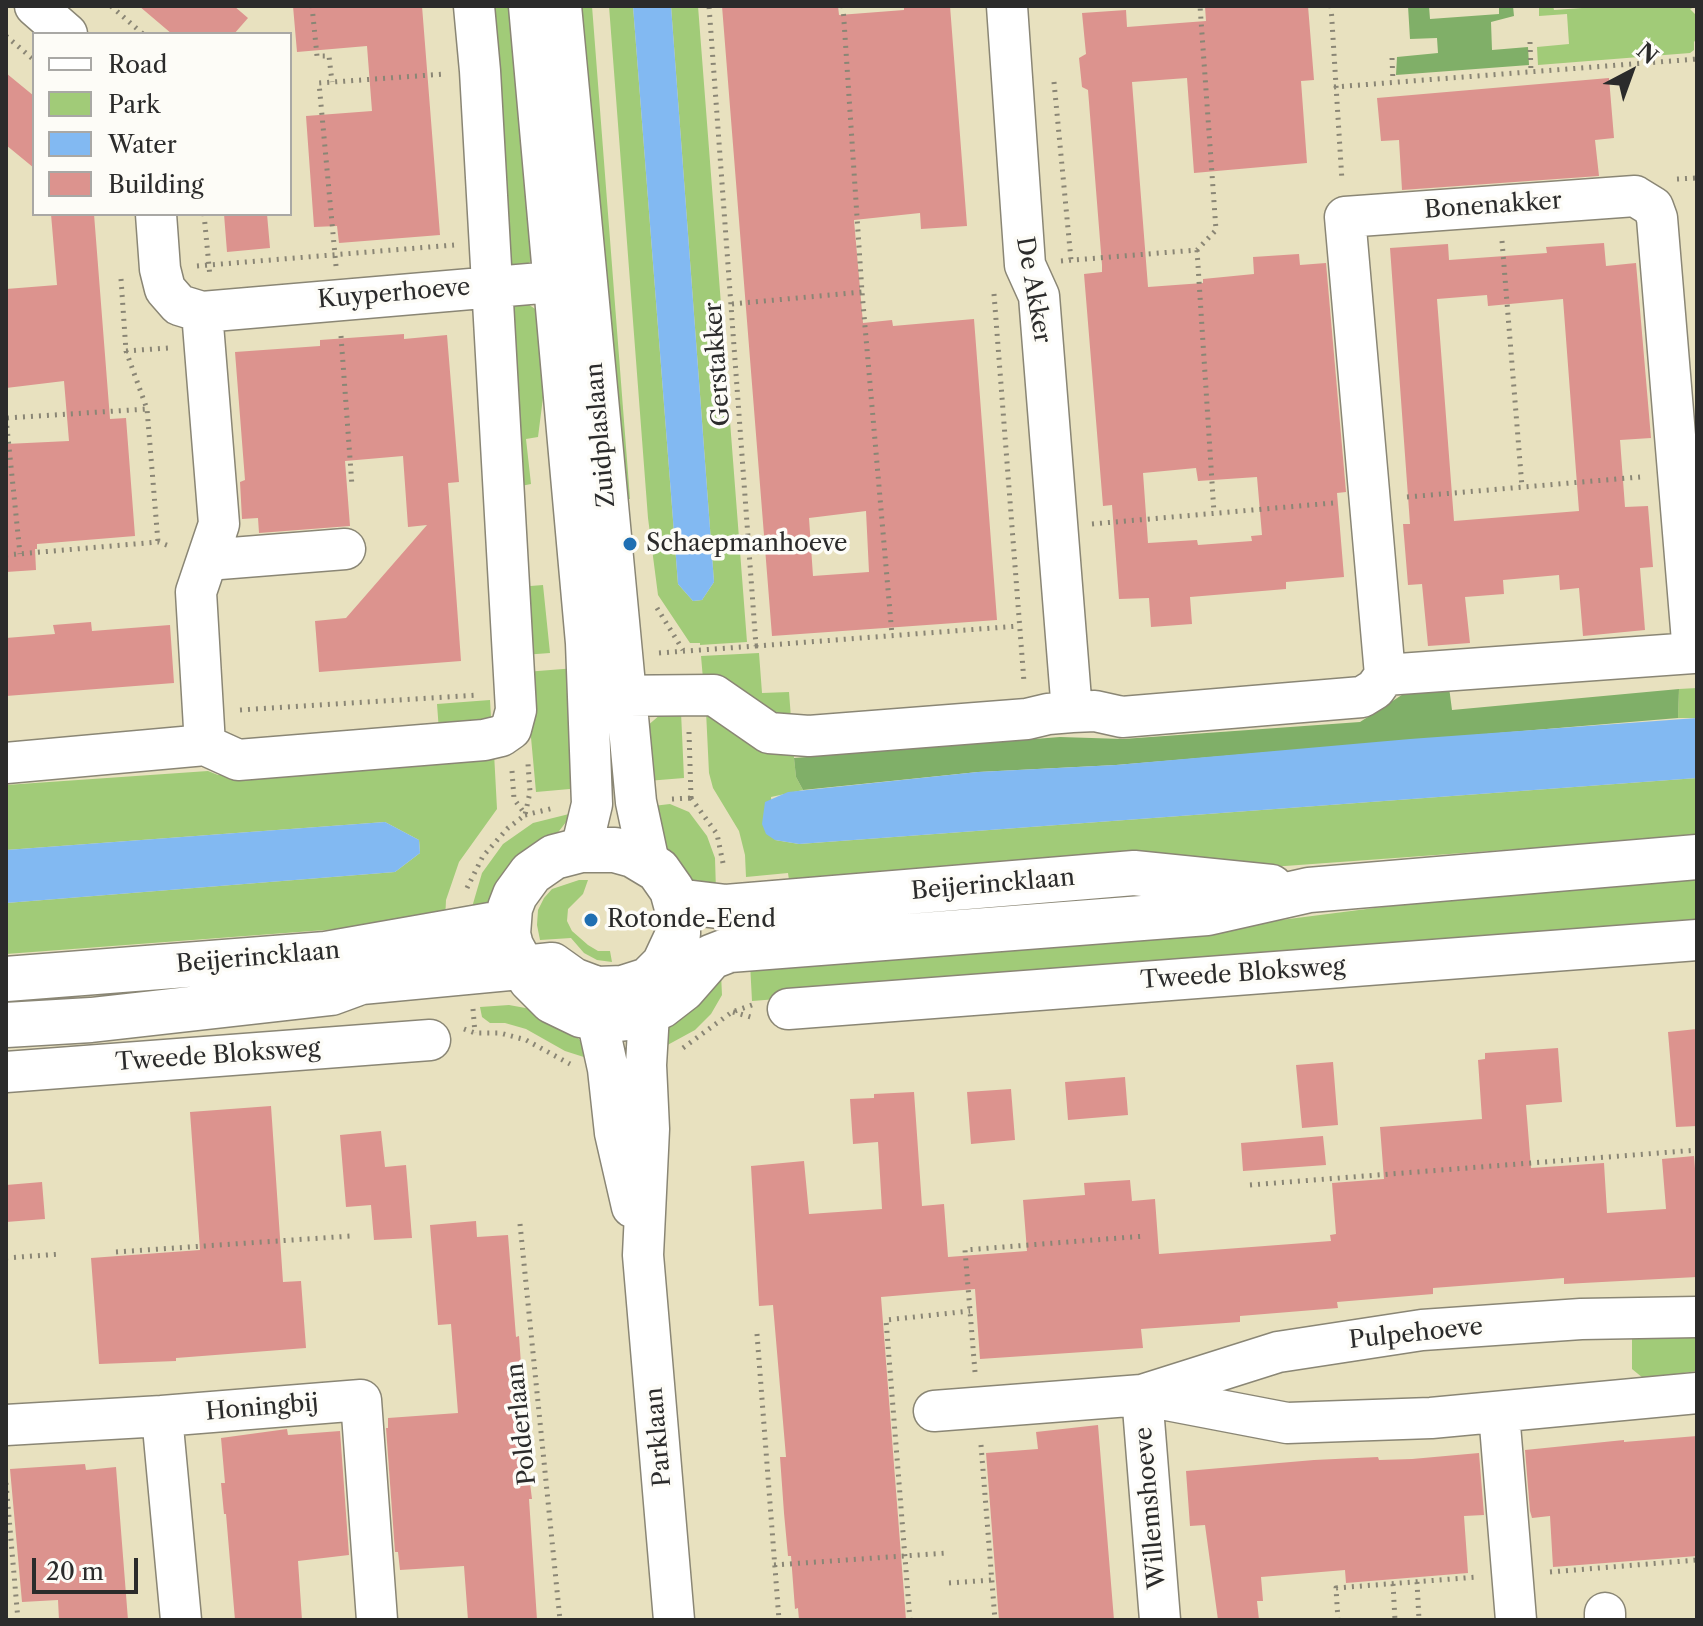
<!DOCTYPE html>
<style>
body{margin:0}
#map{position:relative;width:1703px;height:1626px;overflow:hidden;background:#e8e1bf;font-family:"Libre Caslon Text",serif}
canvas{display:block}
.frame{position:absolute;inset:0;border:8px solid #2b2b2b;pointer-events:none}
.legend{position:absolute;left:32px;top:32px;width:260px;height:184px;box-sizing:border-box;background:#fdfcf7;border:2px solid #a9a8a5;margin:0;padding:10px 14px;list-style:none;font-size:24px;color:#2b2b2b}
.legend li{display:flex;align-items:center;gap:16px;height:40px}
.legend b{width:40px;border:2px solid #a9a8a5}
.north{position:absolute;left:1591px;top:32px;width:80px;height:80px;-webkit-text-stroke:6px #fdfcf7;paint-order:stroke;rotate:41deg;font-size:22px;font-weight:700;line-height:32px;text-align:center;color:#2b2b2b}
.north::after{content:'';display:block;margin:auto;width:28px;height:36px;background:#2b2b2b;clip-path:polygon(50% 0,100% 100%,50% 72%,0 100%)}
.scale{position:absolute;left:32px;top:1558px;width:106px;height:36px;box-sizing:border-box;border:4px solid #2b2b2b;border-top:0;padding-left:10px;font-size:24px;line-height:28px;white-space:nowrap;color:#2b2b2b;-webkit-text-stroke:6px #fdfcf7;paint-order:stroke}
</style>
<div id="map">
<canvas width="1703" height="1626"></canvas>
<div class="frame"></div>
<ul class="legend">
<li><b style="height:10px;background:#fff"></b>Road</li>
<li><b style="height:22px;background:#a1cb78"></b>Park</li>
<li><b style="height:22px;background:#82b9f2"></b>Water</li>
<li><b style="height:22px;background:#dc938e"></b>Building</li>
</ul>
<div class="north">N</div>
<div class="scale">20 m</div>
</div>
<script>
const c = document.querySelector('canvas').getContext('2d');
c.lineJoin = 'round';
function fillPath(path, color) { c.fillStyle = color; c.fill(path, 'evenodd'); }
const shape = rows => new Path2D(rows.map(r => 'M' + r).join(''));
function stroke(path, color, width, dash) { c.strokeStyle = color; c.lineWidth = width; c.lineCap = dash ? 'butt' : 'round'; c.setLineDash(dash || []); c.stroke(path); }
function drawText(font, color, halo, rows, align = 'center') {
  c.font = font + ' "Libre Caslon Text",serif'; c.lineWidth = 7; c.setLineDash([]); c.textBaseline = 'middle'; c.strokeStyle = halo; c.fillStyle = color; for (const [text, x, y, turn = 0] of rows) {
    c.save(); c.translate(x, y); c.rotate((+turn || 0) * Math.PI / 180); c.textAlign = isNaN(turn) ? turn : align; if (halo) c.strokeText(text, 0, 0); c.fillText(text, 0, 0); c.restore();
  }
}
fillPath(shape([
 [491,6,521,6,532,260,526,266,511,270],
 [575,6,592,6,630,499,617,500],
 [609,6,633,6,678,584,693,601,702,600,714,582,671,6,698,6,747,642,700,645,700,643,690,643,658,595,648,518],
 [1539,6,1553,6,1554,10,1610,6,1697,6,1690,9,1697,16,1697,38,1694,42,1694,50,1690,53,1538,65,1537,47,1569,44,1567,14,1539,16],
 [525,302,538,311,548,358,538,437,526,439,531,484,521,486,510,306],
 [543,585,550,653,523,655,518,587],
 [759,653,762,693,789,692,791,718,780,719,703,679,701,656],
 [576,668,581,788,536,792,525,672],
 [1697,688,1697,718,1678,718,1679,689],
 [490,700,491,717,487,722,439,731,437,704],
 [706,711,793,748,796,777,803,790,771,797,775,840,799,844,1697,778,1697,836,1285,866,789,880,788,873,746,877,745,855,739,831,713,788,709,773],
 [681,712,684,778,647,781,646,727,661,714],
 [494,753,497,809,459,862,446,900,445,921,6,954,6,903,395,872,420,853,419,840,385,822,6,850,6,785,208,771,218,775],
 [670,804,689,812,707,836,715,858,716,891,699,886,691,879,663,848,653,806],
 [573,813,556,835,487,903,470,914,482,873,503,844,533,823],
 [1697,879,1697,927,752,1001,750,963,1281,920,1437,900],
 [579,880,588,880,583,894,568,909,567,921,572,931,588,945,598,951,610,951,612,962,597,960,584,953,571,938,540,940,537,925,538,910,544,898,552,889],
 [721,974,722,995,711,1014,695,1030,662,1048,668,1029,673,1021],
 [509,1005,531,1009,572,1033,580,1040,590,1059,565,1051,526,1029,505,1023,490,1023,482,1017,480,1007],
 [1697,1335,1697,1371,1648,1378,1643,1378,1632,1369,1632,1337]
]), '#a1cb78');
fillPath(shape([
 [1408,6,1429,6,1430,19,1499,14,1499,6,1513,6,1514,16,1491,22,1492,50,1528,47,1529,65,1396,75,1397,57,1438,53,1437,38,1410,39],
 [1449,687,1452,710,1679,689,1678,718,1116,765,978,772,803,790,796,777,794,758,1060,737,1123,739,1360,722,1408,691]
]), '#80af68');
fillPath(shape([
 [633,6,671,6,714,582,702,600,693,601,678,584],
 [1697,718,1697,778,799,844,775,840,766,834,762,824,765,802,788,792,978,772,1116,765,1410,739],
 [385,822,419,840,420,853,395,872,6,903,6,850]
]), '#82b9f2');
fillPath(shape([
 [139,6,234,6,248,18,234,34,172,34],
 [293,6,422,6,440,235,339,243,337,226,314,227,306,116,372,111,367,46,297,52],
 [722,6,838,6,839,15,904,10,904,6,950,6,967,226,921,229,920,213,854,220,863,323,892,320,893,326,974,319,997,620,772,636],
 [866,511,869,572,813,576,809,518],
 [1205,6,1308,6,1314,80,1301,81,1307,163,1194,173,1187,78,1132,82,1148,287,1203,283,1203,279,1254,274,1253,257,1299,254,1300,265,1326,263,1346,492,1337,493,1344,577,1286,582,1286,589,1190,597,1192,624,1151,627,1149,598,1119,599,1112,505,1103,506,1084,274,1102,272,1102,265,1088,90,1082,87,1079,58,1086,54,1082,13,1126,10,1127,27,1206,21],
 [1196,468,1198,481,1257,477,1262,535,1251,536,1252,541,1198,545,1197,540,1148,543,1143,473],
 [6,73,34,96,34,168,6,145],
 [1609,78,1614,138,1595,140,1599,176,1402,190,1399,140,1381,141,1377,98],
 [51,214,94,214,110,419,126,418,135,536,37,544,37,549,35,549,36,570,6,572,6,444,69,441,64,381,6,388,6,289,57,285],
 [224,214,267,214,270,248,227,252],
 [1604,243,1606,266,1636,263,1651,438,1620,440,1625,507,1648,506,1653,567,1640,568,1645,630,1583,636,1579,588,1560,590,1559,575,1503,580,1504,594,1465,597,1470,643,1428,646,1422,584,1408,585,1403,524,1410,524,1390,248,1448,244,1449,260,1547,253,1546,247],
 [1487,295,1488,306,1563,299,1579,511,1454,521,1437,299],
 [404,334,404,339,447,335,459,482,448,483,461,661,319,672,315,621,346,618,427,525,408,527,403,456,345,461,350,526,259,533,258,518,242,519,240,482,245,480,235,352,320,346,320,340],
 [91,622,92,631,170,625,174,683,6,696,6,638,55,634,53,625],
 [1697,1029,1697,1126,1676,1127,1668,1032],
 [1558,1048,1562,1102,1526,1105,1531,1168,1604,1163,1607,1213,1666,1209,1662,1159,1694,1156,1697,1193,1697,1277,1564,1284,1564,1278,1433,1288,1433,1294,1337,1302,1338,1308,1240,1316,1240,1322,1141,1329,1143,1348,980,1359,975,1289,881,1297,906,1620,799,1620,798,1608,795,1609,791,1556,788,1556,784,1513,780,1457,786,1457,773,1305,759,1306,751,1166,804,1161,809,1214,882,1209,878,1142,853,1144,850,1099,874,1098,874,1094,914,1092,922,1206,944,1204,948,1257,1027,1251,1023,1200,1085,1195,1084,1183,1130,1180,1132,1201,1155,1199,1159,1254,1331,1241,1330,1235,1336,1234,1332,1183,1384,1179,1380,1127,1482,1119,1478,1060,1485,1059,1485,1053],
 [1333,1062,1338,1125,1302,1128,1296,1065],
 [1125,1077,1128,1115,1068,1120,1065,1082],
 [1011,1089,1015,1140,971,1144,967,1092],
 [271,1106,283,1282,301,1281,306,1348,176,1358,176,1361,99,1364,91,1258,200,1250,190,1112],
 [381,1131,385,1167,406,1165,412,1238,374,1240,371,1205,346,1207,340,1135],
 [1323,1136,1326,1165,1243,1171,1241,1143],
 [42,1182,45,1219,6,1222,6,1185],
 [476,1221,477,1237,508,1235,516,1337,519,1336,521,1364,518,1364,523,1429,532,1499,529,1499,537,1620,468,1620,464,1566,400,1570,398,1552,395,1552,386,1428,388,1428,388,1418,458,1413,451,1324,438,1325,430,1225],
 [1098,1425,1114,1620,999,1620,986,1453,1038,1449,1036,1432],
 [287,1429,288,1435,340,1431,349,1555,298,1561,302,1620,235,1620,226,1514,224,1514,221,1483,225,1483,221,1438],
 [1697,1436,1697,1556,1553,1567,1550,1516,1532,1518,1530,1511,1525,1450,1624,1440,1624,1442],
 [1479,1453,1484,1515,1464,1516,1468,1573,1346,1583,1345,1570,1261,1577,1263,1601,1257,1601,1259,1620,1218,1620,1205,1525,1190,1526,1186,1471,1314,1460,1378,1457,1379,1460,1412,1459],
 [85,1464,86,1470,116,1467,128,1620,59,1620,58,1600,22,1602,10,1469]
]), '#dc938e');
const minor = shape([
 [35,6,67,34],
 [529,6,586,643,592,804,581,850],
 [561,6,636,802,649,863],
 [1007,6,1025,265,1039,296,1072,712],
 [1635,196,1653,207,1657,218,1693,653,1385,675,1345,217,1635,196],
 [156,214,160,269,165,289,179,305,202,312,219,524,196,592,205,745],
 [202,312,576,280],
 [207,560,345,549],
 [600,696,714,695,769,733,809,736,1027,719,1048,714,1072,712,1095,711,1122,717,1362,697,1375,689,1385,675],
 [6,763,205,745,238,760,484,740,501,736,511,729,516,710,480,71,474,6],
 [788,1009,1697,940],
 [649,1013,646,1065,649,1129,643,1255,674,1620],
 [597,1019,608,1069,615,1133,632,1207],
 [6,1072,430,1040],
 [1142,1395,1160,1620],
 [1146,1396,1287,1423,1431,1418,1697,1393],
 [934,1411,1142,1395,1278,1352,1422,1330,1581,1319,1697,1317],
 [1499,1413,1516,1620],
 [162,1416,361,1400,377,1620],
 [6,1425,162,1416,181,1620],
 [1605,1613,1605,1620]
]);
const major = shape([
 [676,901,726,907,1134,873,1271,887],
 [6,979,326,954,508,922],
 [6,1025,91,1020,331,993,361,982,509,968,523,968,552,965,573,980,597,989,623,988,648,980,664,964,678,934,678,912,672,890,658,870,633,855,615,850,581,850,554,857,531,873,515,895,510,908,508,934,511,946,523,968,531,980,552,1001,581,1015,610,1020,637,1017,661,1006,683,989,711,957,729,950,1207,913,1309,890,1697,857]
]);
stroke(minor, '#8a8675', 43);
stroke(major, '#8a8675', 47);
stroke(shape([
 [111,6,143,34],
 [312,6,317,56,329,56,332,82],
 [843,6,862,292,892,635],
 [1331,6,1342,181],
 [6,36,34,60],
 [1530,42,1531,72],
 [1392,58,1393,82],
 [1054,82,1071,260],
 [1334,87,1697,59],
 [1677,179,1697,178],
 [204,214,210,277],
 [1502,241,1522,487],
 [1197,250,1214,513],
 [1061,261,1197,250,1216,230,1200,6],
 [197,266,454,245],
 [336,266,319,83,445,74],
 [121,279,126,351,147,409,158,542],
 [994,294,1024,682],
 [732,304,862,292],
 [341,336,352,486],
 [126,351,168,348],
 [6,418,20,554],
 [7,418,147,409],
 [1407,497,1640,477],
 [1092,524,1333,503],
 [6,555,158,542,172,547],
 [657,608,683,650],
 [756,646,1019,626],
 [659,653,756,646,709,6],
 [240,710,478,695],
 [689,732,691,798],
 [512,771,514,799,525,814],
 [691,798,717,834,724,868],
 [672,799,691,798],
 [525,815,554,808],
 [467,888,483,856,508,828,525,815,530,792,528,764],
 [473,1009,475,1033],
 [733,1012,754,1018],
 [464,1029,475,1033,500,1033,526,1040,570,1064],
 [683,1048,732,1012,752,1005],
 [1250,1185,1697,1150],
 [520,1224,560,1620],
 [116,1252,351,1236],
 [6,1258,61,1254],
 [757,1334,779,1620],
 [975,1372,965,1250,1145,1236],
 [981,1445,995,1620],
 [6,1483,18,1620],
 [774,1565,947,1553],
 [1550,1572,1697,1560],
 [1417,1582,1419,1620],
 [949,1583,992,1580],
 [1393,1584,1395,1620],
 [910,1620,886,1320,970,1311],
 [1338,1620,1336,1588,1477,1577]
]), '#8a8675', 5, [2, 6]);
stroke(minor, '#fff', 40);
stroke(major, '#fff', 44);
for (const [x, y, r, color] of [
 [630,544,8,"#1f6fb2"],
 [591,920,8,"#1f6fb2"]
]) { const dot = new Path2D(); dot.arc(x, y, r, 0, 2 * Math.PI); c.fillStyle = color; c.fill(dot); stroke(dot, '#fdfcf7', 3); }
drawText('24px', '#2b2b2b', '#fdfcf7', [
 ["Bonenakker",1493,206,-4],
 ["De Akker",1033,290,80],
 ["Kuyperhoeve",394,294,-5],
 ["Gerstakker",718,364,-94],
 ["Zuidplaslaan",601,435,-95],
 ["Beijerincklaan",993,885,-5],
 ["Beijerincklaan",258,958,-5],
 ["Tweede Bloksweg",1243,974,-4],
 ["Tweede Bloksweg",218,1056,-4],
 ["Pulpehoeve",1416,1334,-6],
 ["Honingbij",262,1408,-5],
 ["Polderlaan",522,1424,-96],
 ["Parklaan",659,1437,-95],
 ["Willemshoeve",1151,1508,-95]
]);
drawText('24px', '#2b2b2b', '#fdfcf7', [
 ["Schaepmanhoeve",646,544],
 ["Rotonde-Eend",607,920]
], 'left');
</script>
